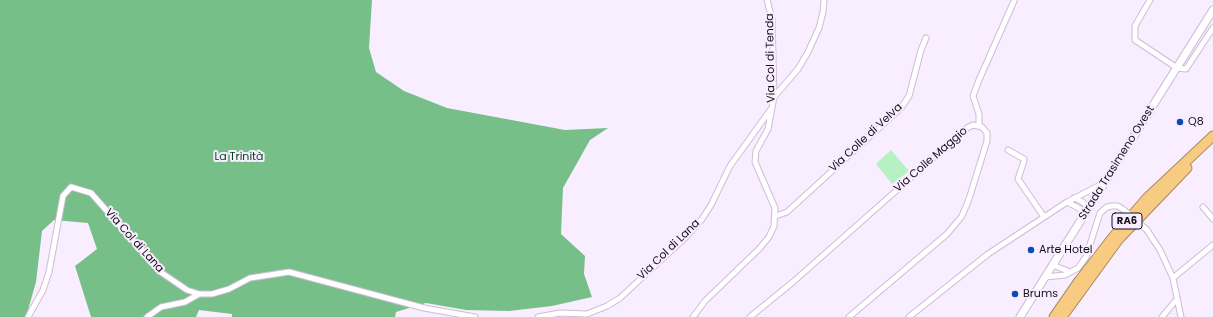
<!DOCTYPE html>
<meta charset="utf-8">
<style>
body{margin:0}
canvas{display:block;background:#f9eeff}
</style>
<canvas width="1213" height="317"></canvas>
<script>
const c = document.querySelector('canvas').getContext('2d');
c.lineJoin = 'round';
function fillPath(path, color) { c.fillStyle = color; c.fill(path, 'evenodd'); }
const shape = rows => new Path2D(rows.map(r => 'M' + r).join(''));
function stroke(path, color, width, dash) { c.strokeStyle = color; c.lineWidth = width; c.lineCap = dash ? 'butt' : 'round'; c.setLineDash(dash || []); c.stroke(path); }
function drawText(font, color, halo, rows, align = 'center') {
  c.font = font + ' Poppins,sans-serif'; c.lineWidth = 4; c.setLineDash([]); c.textBaseline = 'middle'; c.strokeStyle = halo; c.fillStyle = color; for (const [text, x, y, turn = 0] of rows) {
    c.save(); c.translate(x, y); c.rotate((+turn || 0) * Math.PI / 180); c.textAlign = isNaN(turn) ? turn : align; if (halo) c.strokeText(text, 0, 0); c.fillText(text, 0, 0); c.restore();
  }
}
fillPath(shape([
 [891,150,909,171,892,184,876,164]
]), '#b6f1c3');
fillPath(shape([
 [0,0,372,0,369,48,376,72,404,91,447,108,565,130,608,128,590,140,563,188,561,234,585,256,584,274,592,297,552,306,509,311,466,310,426,303,396,312,395,317,232,317,232,314,199,310,196,317,91,317,75,266,97,249,88,223,54,220,42,231,36,282,26,317,0,317]
]), '#77bf89');
const minor = shape([
 [1150,0,1135,26,1135,40,1177,68,1186,69,1213,28],
 [774,97,798,69,808,52,819,28,823,12,824,0],
 [979,125,979,114,973,96,979,80,1014,1],
 [1008,150,1024,159,1024,161,1018,179,1044,217],
 [1074,198,1081,201,1089,207],
 [1067,202,1086,212],
 [1203,207,1213,219],
 [776,216,787,212,901,108,909,96,921,50,926,38],
 [1147,230,1160,250,1173,278,1181,317],
 [1053,265,1070,272],
 [1045,277,1065,275,1078,268,1086,257,1100,213,1107,207,1112,206,1118,206,1124,210],
 [1173,278,1213,245],
 [28,317,43,290,49,272,63,196,71,187,91,193,162,273,187,290,199,294,212,294,229,289,250,278,289,272,424,308,475,317],
 [147,317,161,307,185,302,199,294],
 [538,317,560,313,587,314,607,306,620,298,686,237,702,219,711,205,730,166,771,109],
 [693,317,705,301,759,249,769,237,774,226,775,208,755,162,756,151,768,129,774,97,772,19,767,0],
 [750,317,793,282,967,128,973,125,982,127,987,133,987,141,969,199,962,216,947,234,849,317],
 [909,317,988,254,1067,202,1104,183],
 [1162,317,1177,299]
]);
const secondary = shape([
 [1020,317,1213,10]
]);
const motorway = shape([
 [1054,317,1079,281,1113,237,1147,198,1213,136],
 [1062,317,1118,240,1187,168]
]);
stroke(minor, '#cfbcd8', 7);
stroke(secondary, '#cfbcd8', 9);
stroke(motorway, '#a9895e', 11);
stroke(minor, '#fff', 5);
stroke(secondary, '#fff', 7);
stroke(motorway, '#f8cb83', 9);
const minorBridge = shape([
 [1124,210,1147,230]
]);
stroke(minorBridge, '#cfbcd8', 7, []);
stroke(minorBridge, '#fff', 5);
for (const [x, y, r, color] of [
 [1180,122,4,"#084db7"],
 [1031,250,4,"#084db7"],
 [1015,294,4,"#084db7"]
]) { const dot = new Path2D(); dot.arc(x, y, r, 0, 2 * Math.PI); c.fillStyle = color; c.fill(dot); stroke(dot, '#f9eeff', 1.5); }
for (const [x, y, w] of [
 [1127,221,30]
]) { const box = new Path2D(); box.roundRect(x - w / 2, y - 8, w, 16, 3); c.fillStyle = '#f9eeff'; c.fill(box); stroke(box, '#150e18', 1); }
drawText('bold 10px', '#150e18', null, [
 ["RA6",1127,221]
]);
drawText('11px', '#150e18', '#f9eeff', [
 ["Via Col di Tenda",771,58,-91],
 ["Via Colle di Velva",866,138,-43],
 ["Via Colle Maggio",931,160,-41],
 ["Strada Trasimeno Ovest",1117,163,-58],
 ["Via Col di Lana",134,241,48],
 ["Via Col di Lana",669,250,-44]
]);
drawText('11px', '#150e18', '#f9eeff', [
 ["Q8",1188,122],
 ["Arte Hotel",1039,250],
 ["Brums",1023,294]
], 'left');
drawText('11px', '#003916', '#f9eeff', [
 ["La Trinità",239,157]
]);
</script>
